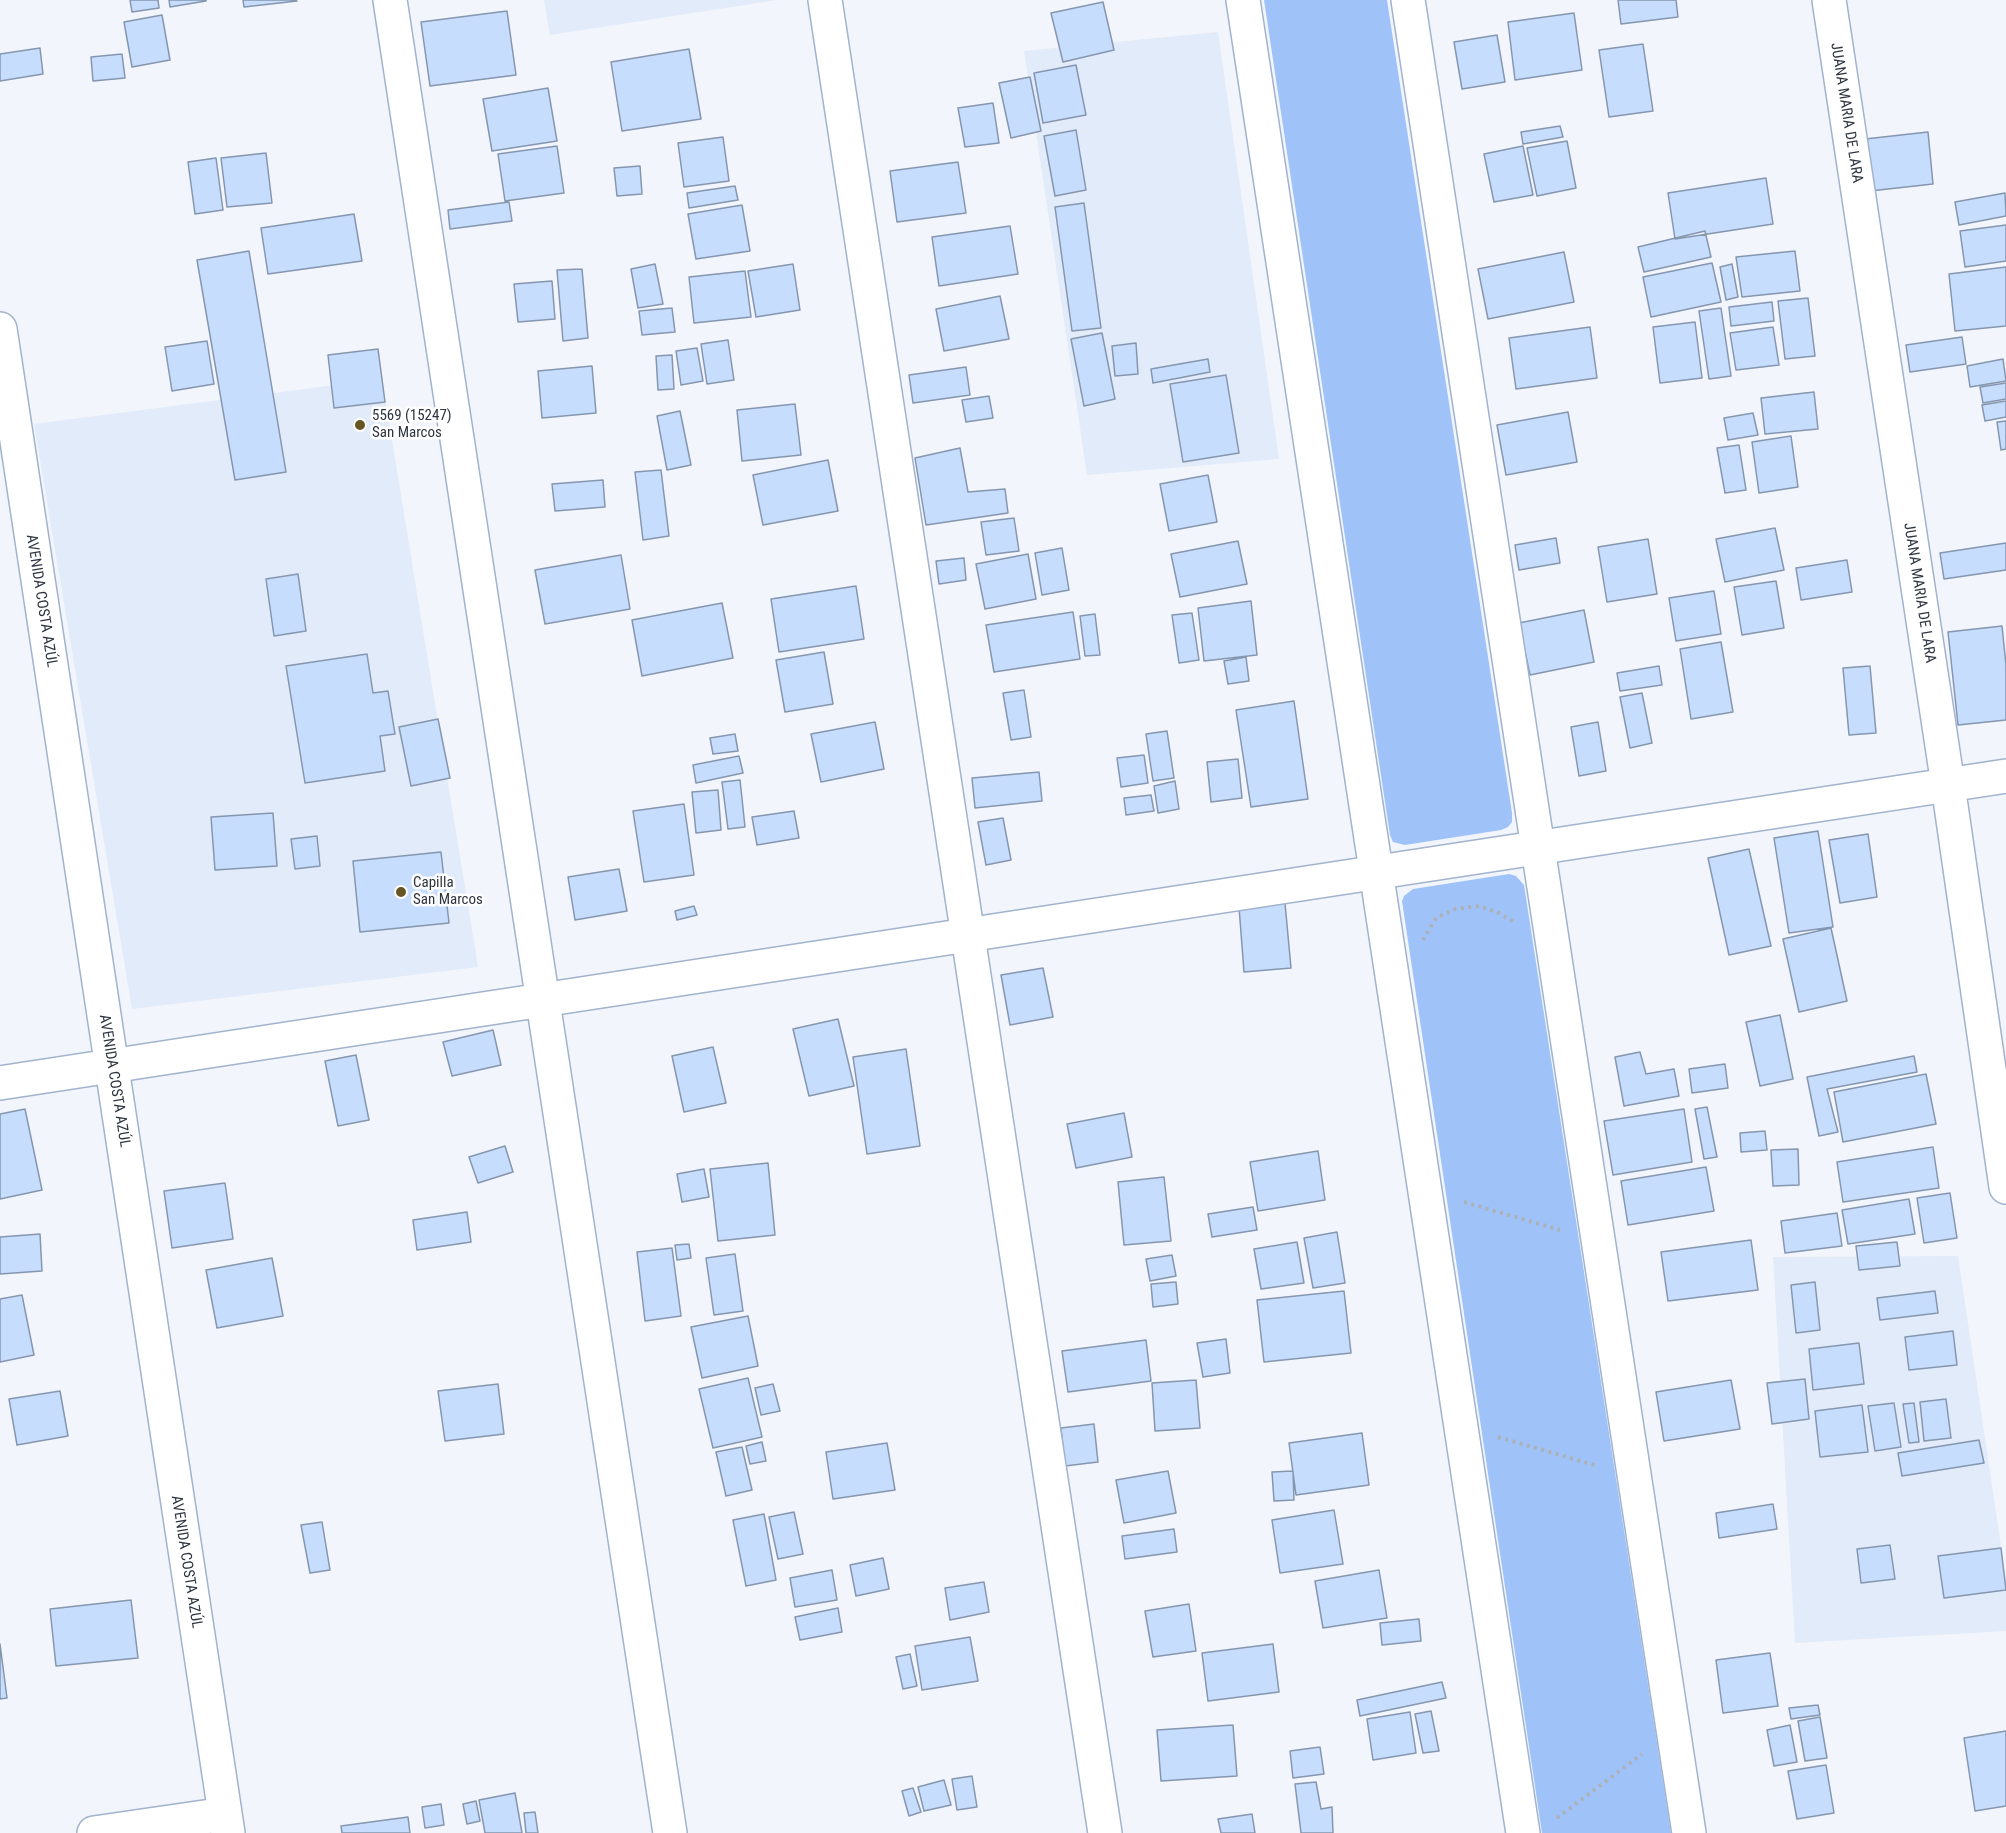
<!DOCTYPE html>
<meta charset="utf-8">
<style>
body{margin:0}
canvas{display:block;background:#f2f5fb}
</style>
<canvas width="2006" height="1833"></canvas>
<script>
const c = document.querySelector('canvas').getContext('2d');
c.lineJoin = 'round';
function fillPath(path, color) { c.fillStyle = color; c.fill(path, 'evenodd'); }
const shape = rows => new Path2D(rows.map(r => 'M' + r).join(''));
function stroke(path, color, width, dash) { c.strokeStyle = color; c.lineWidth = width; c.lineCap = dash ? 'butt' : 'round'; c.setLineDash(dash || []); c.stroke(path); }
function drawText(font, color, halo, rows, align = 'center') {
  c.font = font + ' "Roboto Condensed",sans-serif'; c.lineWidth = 5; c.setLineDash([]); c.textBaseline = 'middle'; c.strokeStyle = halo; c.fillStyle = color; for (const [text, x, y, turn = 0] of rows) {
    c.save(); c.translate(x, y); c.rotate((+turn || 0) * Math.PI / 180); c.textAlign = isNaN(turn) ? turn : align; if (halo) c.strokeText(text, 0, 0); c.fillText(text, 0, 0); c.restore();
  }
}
fillPath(shape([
 [544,0,777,0,550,35],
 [1218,32,1279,459,1087,475,1024,51],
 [382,379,478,967,132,1009,34,424],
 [1958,1256,2006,1580,2006,1631,1795,1643,1773,1257]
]), '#e2ebf9');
fillPath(shape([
 [1264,0,1387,0,1512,813,1512,822,1508,827,1501,830,1405,845,1393,842,1390,835],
 [1509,874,1516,876,1524,885,1671,1833,1542,1833,1402,901,1404,896,1413,889]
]), '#9fc3f9');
const building = shape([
 [130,0,158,0,159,8,132,12,130,0],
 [169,0,206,0,206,1,170,7,169,0],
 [243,0,296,0,297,1,244,7,243,0],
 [1618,0,1676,0,1678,17,1621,24,1618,0],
 [1103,2,1114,50,1063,62,1051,13,1103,2],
 [507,11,516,75,430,86,421,22,507,11],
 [1574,13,1582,70,1515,80,1508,22,1574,13],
 [162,15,170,60,132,67,124,22,162,15],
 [1497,35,1505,82,1462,89,1454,42,1497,35],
 [1643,44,1653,111,1609,117,1599,50,1643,44],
 [40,48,43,74,0,81,0,54,40,48],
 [689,49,701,119,622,131,611,62,689,49],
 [122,54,125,78,93,81,91,57,122,54],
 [1076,65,1086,115,1043,123,1034,73,1076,65],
 [1030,77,1041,131,1011,138,999,83,1030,77],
 [548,88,557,141,492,151,483,99,548,88],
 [993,103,999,143,965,147,958,108,993,103],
 [1560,126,1563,137,1523,144,1521,132,1560,126],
 [1076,130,1086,190,1055,196,1044,136,1076,130],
 [1928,132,1933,184,1870,191,1865,139,1928,132],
 [723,137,729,181,684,187,678,143,723,137],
 [1567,141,1576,188,1537,196,1527,148,1567,141],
 [557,146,564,193,505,201,498,154,557,146],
 [1523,146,1533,195,1494,202,1484,154,1523,146],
 [266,153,272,203,227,207,221,158,266,153],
 [216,158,223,210,195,214,188,162,216,158],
 [958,162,966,213,897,222,890,171,958,162],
 [640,166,642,194,617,196,614,168,640,166],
 [1766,178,1773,224,1675,239,1668,193,1766,178],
 [735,186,738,200,689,208,687,193,735,186],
 [2005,193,2006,216,1959,225,1955,202,2005,193],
 [509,202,512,221,450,229,448,210,509,202],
 [1084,203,1101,328,1072,331,1055,207,1084,203],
 [742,205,750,251,696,259,688,214,742,205],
 [354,214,362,261,268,274,261,228,354,214],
 [2006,225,2006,261,1965,267,1960,231,2006,225],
 [1010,226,1018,274,939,286,932,237,1010,226],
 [1705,231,1711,257,1644,272,1638,247,1705,231],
 [249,251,286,472,235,480,197,260,249,251],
 [1795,251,1800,291,1742,297,1736,257,1795,251],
 [1564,252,1574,302,1488,319,1478,269,1564,252],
 [1712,263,1721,302,1651,317,1643,277,1712,263],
 [655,264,663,304,638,308,631,269,655,264],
 [793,264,800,310,756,317,748,271,793,264],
 [1732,264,1738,297,1726,300,1720,267,1732,264],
 [2006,267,2006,326,1955,331,1949,274,2006,267],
 [582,269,588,338,563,341,557,270,582,269],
 [745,271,751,317,694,323,689,277,745,271],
 [552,281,555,319,518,322,514,284,552,281],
 [1000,296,1009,339,944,351,936,309,1000,296],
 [1808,298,1815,356,1785,359,1778,301,1808,298],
 [1772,302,1774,321,1731,326,1729,307,1772,302],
 [672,308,675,332,642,335,639,311,672,308],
 [1721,308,1731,376,1709,379,1699,311,1721,308],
 [1695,322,1702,378,1660,383,1653,327,1695,322],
 [1590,327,1597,378,1516,389,1509,338,1590,327],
 [1773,327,1779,365,1736,370,1730,333,1773,327],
 [1102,333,1115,399,1084,406,1071,339,1102,333],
 [1962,337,1966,364,1910,372,1906,345,1962,337],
 [728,340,734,380,707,384,701,344,728,340],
 [207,341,214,384,172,391,165,347,207,341],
 [1136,343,1138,374,1115,376,1112,346,1136,343],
 [697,348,703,381,681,385,676,351,697,348],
 [378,349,385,402,334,408,328,355,378,349],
 [672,355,674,389,658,390,656,356,672,355],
 [1208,359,1210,372,1153,383,1151,369,1208,359],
 [2003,359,2006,381,1970,387,1967,366,2003,359],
 [592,366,596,413,542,418,538,371,592,366],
 [966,367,970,395,913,403,909,375,966,367],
 [1226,375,1239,453,1183,462,1170,384,1226,375],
 [2006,383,2006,399,1983,403,1980,387,2006,383],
 [1814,392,1818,429,1765,434,1761,398,1814,392],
 [989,396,993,418,966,422,962,400,989,396],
 [2006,401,2006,417,1985,421,1982,405,2006,401],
 [795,404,801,455,742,461,737,410,795,404],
 [680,411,691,465,667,470,657,416,680,411],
 [1568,412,1577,462,1506,475,1497,425,1568,412],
 [1753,413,1758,435,1728,440,1724,418,1753,413],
 [2006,421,2006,449,2001,450,1997,422,2006,421],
 [1791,436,1798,487,1759,493,1752,442,1791,436],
 [1739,445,1746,490,1725,493,1717,448,1739,445],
 [960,448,968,492,1005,489,1008,513,926,525,915,458,960,448],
 [828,460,838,511,763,525,753,475,828,460],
 [661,470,669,536,643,540,635,472,661,470],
 [1208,475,1217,522,1169,531,1160,484,1208,475],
 [603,480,605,507,555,511,552,484,603,480],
 [1014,518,1019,551,986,555,981,522,1014,518],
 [1775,528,1784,570,1725,582,1716,539,1775,528],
 [1556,538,1560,563,1519,570,1515,545,1556,538],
 [1648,539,1657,594,1607,602,1598,547,1648,539],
 [1238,541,1247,584,1180,597,1171,554,1238,541],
 [2006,543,2006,570,1944,579,1940,553,2006,543],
 [1062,548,1069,590,1042,595,1035,553,1062,548],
 [1028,554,1036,599,985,609,976,564,1028,554],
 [621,555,630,609,545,624,535,570,621,555],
 [964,558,966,580,939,584,936,561,964,558],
 [1847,560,1852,592,1801,600,1796,568,1847,560],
 [298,574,306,631,274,636,266,579,298,574],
 [1776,581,1784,628,1742,635,1734,587,1776,581],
 [856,586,864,639,779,652,771,599,856,586],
 [1714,591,1721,634,1676,641,1669,598,1714,591],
 [1251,601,1257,655,1204,661,1198,608,1251,601],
 [722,603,733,658,642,676,632,620,722,603],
 [1584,610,1594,662,1530,675,1519,623,1584,610],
 [1073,612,1080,659,994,672,986,625,1073,612],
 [1192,613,1199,660,1179,663,1172,615,1192,613],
 [1095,614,1100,655,1085,656,1080,616,1095,614],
 [2002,626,2006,665,2006,720,1958,725,1948,632,2002,626],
 [1721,642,1733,712,1691,719,1680,649,1721,642],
 [824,652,833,704,785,712,776,660,824,652],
 [367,654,373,693,388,691,395,734,380,736,385,771,305,783,286,666,367,654],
 [1246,657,1249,681,1228,684,1224,661,1246,657],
 [1659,666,1662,685,1620,691,1617,673,1659,666],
 [1870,666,1876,733,1849,735,1843,668,1870,666],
 [1024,690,1031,737,1011,740,1003,693,1024,690],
 [1642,693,1652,743,1630,748,1620,697,1642,693],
 [1294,701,1308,799,1251,807,1236,710,1294,701],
 [438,719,450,778,411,786,399,727,438,719],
 [875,722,884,769,821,782,811,734,875,722],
 [1598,722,1606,771,1579,776,1571,727,1598,722],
 [1167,731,1174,778,1153,781,1146,734,1167,731],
 [735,734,738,751,713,754,710,738,735,734],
 [1144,755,1148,783,1121,787,1117,758,1144,755],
 [739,756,743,773,696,783,693,765,739,756],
 [1238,759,1242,798,1211,802,1207,762,1238,759],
 [1039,772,1042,801,975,808,972,778,1039,772],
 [740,780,745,827,728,829,722,782,740,780],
 [1175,781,1179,809,1158,813,1154,786,1175,781],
 [718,790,721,830,696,833,692,792,718,790],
 [1151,795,1154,811,1126,815,1124,798,1151,795],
 [684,804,694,875,644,882,633,811,684,804],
 [794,811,799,838,757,845,752,817,794,811],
 [273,813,277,866,215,870,211,817,273,813],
 [1003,818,1011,860,986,865,978,822,1003,818],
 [1818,831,1833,927,1789,933,1774,838,1818,831],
 [1868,834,1877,897,1840,903,1829,840,1868,834],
 [317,836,320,866,295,869,291,839,317,836],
 [1749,849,1771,946,1729,955,1708,858,1749,849],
 [441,852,449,923,360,932,353,861,441,852],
 [619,869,627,911,575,920,568,877,619,869],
 [1285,903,1291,968,1244,972,1239,907,1285,903],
 [694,906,697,915,677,920,675,911,694,906],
 [1831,928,1847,1001,1799,1012,1783,939,1831,928],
 [1043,968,1053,1017,1010,1025,1001,975,1043,968],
 [1780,1015,1793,1079,1760,1086,1746,1022,1780,1015],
 [838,1019,854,1086,809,1096,793,1029,838,1019],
 [493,1030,501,1065,452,1076,443,1042,493,1030],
 [713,1047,726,1103,684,1112,672,1056,713,1047],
 [906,1049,920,1146,867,1154,853,1057,906,1049],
 [1640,1052,1646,1074,1674,1069,1679,1096,1624,1106,1615,1057,1640,1052],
 [356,1055,369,1120,338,1126,325,1061,356,1055],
 [1914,1056,1917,1072,1827,1089,1838,1132,1819,1136,1807,1077,1914,1056],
 [1725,1064,1728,1088,1692,1093,1689,1069,1725,1064],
 [1926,1074,1936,1124,1843,1142,1834,1092,1926,1074],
 [1707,1107,1717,1157,1704,1159,1695,1109,1707,1107],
 [25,1109,42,1190,0,1199,0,1114,25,1109],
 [1684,1109,1692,1162,1613,1175,1604,1121,1684,1109],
 [1124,1113,1132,1157,1076,1168,1067,1124,1124,1113],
 [1765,1131,1767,1150,1741,1152,1740,1133,1765,1131],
 [505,1146,513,1172,478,1183,469,1157,505,1146],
 [1933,1147,1939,1188,1843,1202,1837,1162,1933,1147],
 [1798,1149,1799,1185,1773,1186,1771,1150,1798,1149],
 [1318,1151,1325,1200,1258,1211,1250,1162,1318,1151],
 [768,1163,775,1235,718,1241,710,1169,768,1163],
 [1706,1167,1714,1211,1628,1225,1621,1181,1706,1167],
 [704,1169,709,1197,682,1202,677,1174,704,1169],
 [1164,1177,1171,1241,1124,1245,1118,1182,1164,1177],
 [225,1183,233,1239,172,1248,164,1191,225,1183],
 [1950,1193,1957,1238,1924,1243,1917,1198,1950,1193],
 [1909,1199,1915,1234,1848,1244,1842,1210,1909,1199],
 [1253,1207,1257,1230,1212,1237,1208,1214,1253,1207],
 [467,1212,471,1242,417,1250,413,1220,467,1212],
 [1837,1213,1842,1246,1785,1253,1781,1221,1837,1213],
 [1337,1232,1345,1283,1313,1288,1304,1238,1337,1232],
 [40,1234,42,1271,0,1274,0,1237,40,1234],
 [1751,1240,1758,1290,1668,1301,1661,1252,1751,1240],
 [1297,1242,1304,1283,1261,1289,1254,1249,1297,1242],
 [1897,1242,1900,1266,1859,1270,1856,1246,1897,1242],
 [689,1244,691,1258,677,1260,675,1245,689,1244],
 [672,1248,681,1316,645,1321,637,1252,672,1248],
 [735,1254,743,1311,714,1315,706,1258,735,1254],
 [1172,1255,1176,1276,1150,1281,1146,1259,1172,1255],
 [272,1258,283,1316,217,1328,206,1270,272,1258],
 [1176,1282,1178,1304,1153,1307,1151,1284,1176,1282],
 [1815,1282,1820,1330,1796,1333,1791,1285,1815,1282],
 [1344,1291,1351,1353,1264,1362,1257,1300,1344,1291],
 [1935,1291,1938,1313,1880,1320,1877,1298,1935,1291],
 [22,1295,34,1355,0,1362,0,1299,22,1295],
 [748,1316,758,1366,702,1378,691,1327,748,1316],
 [1953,1331,1957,1365,1909,1370,1905,1337,1953,1331],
 [1226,1339,1230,1373,1203,1377,1197,1343,1226,1339],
 [1146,1340,1151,1381,1068,1392,1062,1351,1146,1340],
 [1859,1343,1864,1384,1813,1390,1809,1349,1859,1343],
 [748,1378,762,1437,713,1448,699,1389,748,1378],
 [1805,1379,1809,1419,1772,1424,1767,1383,1805,1379],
 [1196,1380,1200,1428,1155,1431,1152,1383,1196,1380],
 [1731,1380,1740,1429,1664,1441,1656,1392,1731,1380],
 [498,1384,504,1434,445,1441,438,1391,498,1384],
 [773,1384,780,1411,761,1415,755,1388,773,1384],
 [60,1391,68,1436,17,1445,9,1399,60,1391],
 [1946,1399,1951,1438,1924,1441,1920,1402,1946,1399],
 [1894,1403,1901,1447,1875,1451,1868,1406,1894,1403],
 [1914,1403,1919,1442,1909,1443,1903,1404,1914,1403],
 [1862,1405,1868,1452,1820,1457,1815,1411,1862,1405],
 [1094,1424,1098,1462,1065,1466,1061,1428,1094,1424],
 [1362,1433,1369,1485,1296,1495,1289,1443,1362,1433],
 [1979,1440,1984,1463,1902,1476,1898,1453,1979,1440],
 [762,1442,766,1461,750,1464,746,1446,762,1442],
 [887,1443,895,1490,833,1499,826,1452,887,1443],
 [742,1447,752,1490,726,1496,716,1452,742,1447],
 [1168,1471,1176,1513,1124,1523,1116,1480,1168,1471],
 [1293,1471,1294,1500,1274,1501,1272,1472,1293,1471],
 [1773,1504,1777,1529,1719,1538,1716,1513,1773,1504],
 [1334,1510,1343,1564,1280,1573,1272,1520,1334,1510],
 [794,1512,803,1554,778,1559,769,1517,794,1512],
 [764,1514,776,1580,746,1586,733,1520,764,1514],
 [322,1522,330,1570,310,1573,301,1525,322,1522],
 [1174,1529,1177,1552,1125,1559,1122,1536,1174,1529],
 [1890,1545,1895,1579,1861,1583,1857,1549,1890,1545],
 [2001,1548,2006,1590,1944,1598,1938,1556,2001,1548],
 [883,1558,889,1589,856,1596,850,1565,883,1558],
 [832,1570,837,1600,795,1607,790,1578,832,1570],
 [1379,1570,1387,1618,1323,1628,1315,1581,1379,1570],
 [984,1582,989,1612,950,1620,945,1588,984,1582],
 [131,1600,138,1658,56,1666,50,1609,131,1600],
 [1189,1604,1196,1651,1153,1657,1145,1611,1189,1604],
 [838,1608,842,1632,800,1640,795,1617,838,1608],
 [1419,1619,1421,1641,1382,1645,1380,1623,1419,1619],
 [970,1637,978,1681,922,1690,915,1646,970,1637],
 [0,1644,7,1698,0,1699,0,1644],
 [1273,1644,1279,1692,1208,1701,1202,1653,1273,1644],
 [1770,1653,1778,1706,1723,1713,1716,1660,1770,1653],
 [910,1654,917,1686,903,1689,896,1657,910,1654],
 [1442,1682,1446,1698,1360,1716,1357,1700,1442,1682],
 [1818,1705,1820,1715,1791,1719,1789,1708,1818,1705],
 [1431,1711,1439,1751,1423,1753,1415,1714,1431,1711],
 [1410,1712,1416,1753,1373,1760,1367,1719,1410,1712],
 [1820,1717,1827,1758,1805,1761,1798,1721,1820,1717],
 [1233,1725,1237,1776,1161,1781,1157,1730,1233,1725],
 [1790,1725,1797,1762,1774,1766,1767,1730,1790,1725],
 [2006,1731,2006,1806,1975,1811,1964,1738,2006,1731],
 [1320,1747,1324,1774,1293,1778,1290,1751,1320,1747],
 [1826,1765,1834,1813,1797,1819,1788,1771,1826,1765],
 [972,1776,977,1807,957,1810,952,1779,972,1776],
 [944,1780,951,1805,924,1811,918,1787,944,1780],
 [1316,1782,1321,1809,1332,1807,1333,1833,1301,1833,1295,1784,1316,1782],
 [913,1788,921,1812,909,1816,902,1791,913,1788],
 [515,1793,522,1833,485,1833,479,1800,515,1793],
 [476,1801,480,1821,467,1824,463,1804,476,1801],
 [441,1804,444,1825,425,1828,422,1807,441,1804],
 [535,1812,538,1833,526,1833,524,1813,535,1812],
 [1252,1814,1255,1833,1221,1833,1218,1819,1252,1814],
 [408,1817,410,1833,342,1833,341,1826,408,1817]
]);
fillPath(building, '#c7ddfe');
stroke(building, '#8596af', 1.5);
const street = shape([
 [390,0,670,1833],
 [825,0,1105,1833],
 [1243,0,1523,1833],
 [1408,0,1689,1833],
 [1829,0,1948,785,2006,1187],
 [0,329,228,1833],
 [0,1083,2006,776],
 [94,1833,225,1814]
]);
stroke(street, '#a1b3cd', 36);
stroke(shape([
 [1423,940,1436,918,1455,909,1479,906,1499,913,1514,922],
 [1464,1202,1560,1230],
 [1498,1437,1598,1466],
 [1557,1818,1642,1754]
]), '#acb1b8', 4, [3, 4.5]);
stroke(street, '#fff', 33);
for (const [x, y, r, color] of [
 [360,425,6,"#665623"],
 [401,892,6,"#665623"]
]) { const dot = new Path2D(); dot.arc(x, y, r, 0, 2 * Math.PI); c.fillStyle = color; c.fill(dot); stroke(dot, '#fff', 2); }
drawText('15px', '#2e3540', '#fff', [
 ["JUANA MARIA DE LARA",1846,113,81],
 ["JUANA MARIA DE LARA",1919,593,81],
 ["AVENIDA COSTA AZÚL",41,601,81],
 ["AVENIDA COSTA AZÚL",114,1081,81],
 ["AVENIDA COSTA AZÚL",186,1562,81]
]);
drawText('15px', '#2e3540', '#fff', [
 ["5569 (15247)",372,416],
 ["San Marcos",372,433],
 ["Capilla",413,883],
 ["San Marcos",413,900]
], 'left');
</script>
